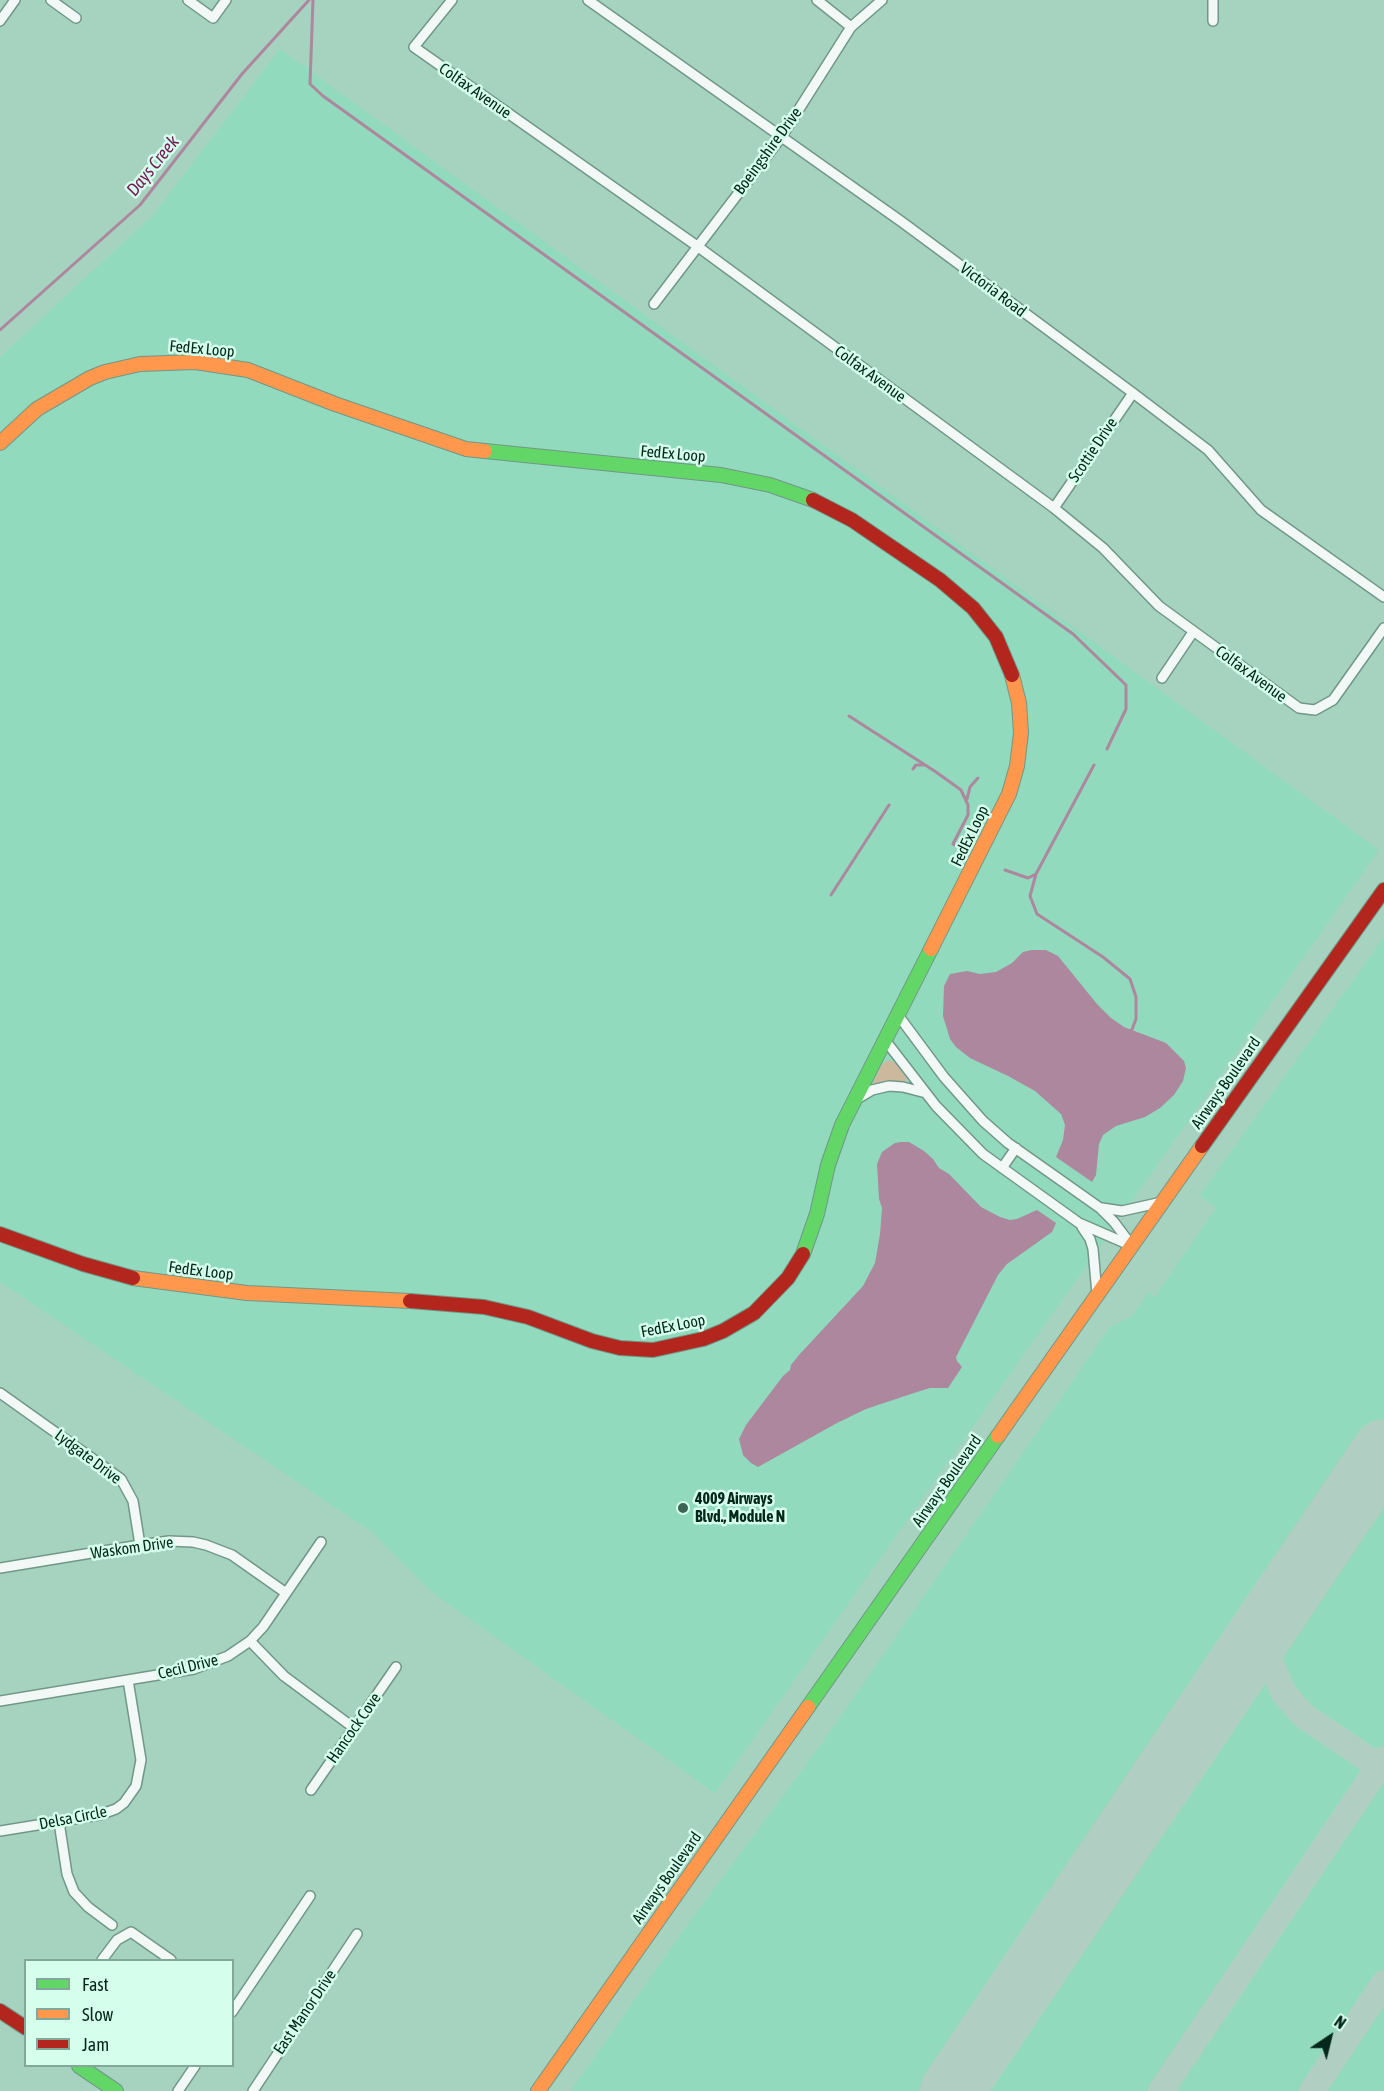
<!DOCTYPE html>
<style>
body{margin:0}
#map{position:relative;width:1384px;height:2091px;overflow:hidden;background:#a5d3c0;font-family:"Asap Condensed",sans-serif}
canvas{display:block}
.legend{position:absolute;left:24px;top:1959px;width:210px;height:108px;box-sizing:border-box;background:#d5feec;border:2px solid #81a898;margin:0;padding:8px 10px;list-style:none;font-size:18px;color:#02281b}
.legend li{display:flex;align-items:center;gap:12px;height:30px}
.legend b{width:30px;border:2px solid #81a898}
.north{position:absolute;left:1300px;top:2007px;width:60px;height:60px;-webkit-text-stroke:4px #d5feec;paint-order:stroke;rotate:35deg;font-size:16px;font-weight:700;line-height:24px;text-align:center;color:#02281b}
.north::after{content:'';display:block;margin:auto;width:21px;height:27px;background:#02281b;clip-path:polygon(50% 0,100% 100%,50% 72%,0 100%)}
</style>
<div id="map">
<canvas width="1384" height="2091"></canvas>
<ul class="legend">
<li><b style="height:8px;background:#63d668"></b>Fast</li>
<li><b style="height:8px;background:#ff974d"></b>Slow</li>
<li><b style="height:8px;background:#b3261e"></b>Jam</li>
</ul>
<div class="north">N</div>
</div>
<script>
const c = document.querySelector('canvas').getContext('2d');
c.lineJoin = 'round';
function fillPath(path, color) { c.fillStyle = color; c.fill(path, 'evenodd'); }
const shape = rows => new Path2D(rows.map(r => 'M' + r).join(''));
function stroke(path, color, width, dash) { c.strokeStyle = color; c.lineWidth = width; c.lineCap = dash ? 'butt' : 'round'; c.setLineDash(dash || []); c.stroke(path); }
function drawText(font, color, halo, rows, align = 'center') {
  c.font = font + ' "Asap Condensed",sans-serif'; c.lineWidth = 5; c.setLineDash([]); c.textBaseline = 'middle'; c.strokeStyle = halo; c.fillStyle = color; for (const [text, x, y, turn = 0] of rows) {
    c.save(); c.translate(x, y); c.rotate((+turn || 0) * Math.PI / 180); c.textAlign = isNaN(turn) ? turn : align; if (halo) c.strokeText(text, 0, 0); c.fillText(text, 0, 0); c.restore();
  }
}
fillPath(shape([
 [280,49,1379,850,715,1793,433,1593,372,1532,0,1282,0,357,153,215],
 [1384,937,1384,2091,571,2091,680,1935,825,1739,1110,1327,1131,1317,1148,1293,1155,1297,1216,1208,1200,1195]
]), '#91dabd');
fillPath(shape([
 [889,1060,896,1063,907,1079,906,1082,895,1081,876,1084,873,1083,882,1064]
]), '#ccb99d');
fillPath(shape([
 [1031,950,1046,950,1058,956,1097,1004,1111,1018,1124,1027,1166,1043,1184,1061,1186,1068,1183,1081,1174,1095,1160,1108,1145,1117,1116,1126,1103,1135,1099,1144,1096,1175,1092,1182,1056,1157,1063,1140,1065,1125,1061,1114,1035,1091,1008,1076,970,1058,956,1047,950,1039,943,1016,944,986,950,974,967,971,980,974,996,972,1012,963,1023,952],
 [901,1142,909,1142,924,1151,933,1159,939,1168,949,1174,981,1207,1000,1217,1010,1220,1017,1219,1037,1210,1056,1223,1052,1232,1007,1264,998,1275,956,1357,957,1361,962,1367,948,1388,930,1388,917,1392,866,1409,837,1423,758,1467,751,1463,743,1455,739,1439,746,1425,783,1376,790,1370,791,1365,799,1355,863,1286,875,1263,880,1234,882,1208,879,1199,877,1164,882,1152,895,1143]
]), '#ad879e');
stroke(shape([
 [313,0,310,84,323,96,1073,634,1126,685,1126,709,1107,749],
 [0,330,140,205,242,74,309,0],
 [849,716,936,772,961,790,968,805,968,815,953,844,960,848],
 [1094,765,1036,874,1030,896,1037,914,1103,957,1130,979,1136,997,1136,1019,1131,1032],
 [913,769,916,765,924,765],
 [967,799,970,787,978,778],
 [1005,870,1028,878,1036,874],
 [831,895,889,805]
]), '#ad879e', 3);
stroke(shape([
 [1278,1608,1269,1646,1270,1660,1283,1692,1304,1716,1384,1770],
 [1161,2091,1384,1759],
 [1312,2091,1384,1983]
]), '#b0cec2', 26);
stroke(shape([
 [952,2091,1384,1451]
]), '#b0cec2', 64);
const street = shape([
 [51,0,76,18],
 [188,0,213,18,226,0],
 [452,0,414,47,697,246,1054,508,1103,548,1159,606,1299,708,1315,710,1333,700,1384,628],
 [588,0,902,222,1133,393,1208,450,1261,510,1384,597],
 [817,0,851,27],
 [1213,0,1213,21],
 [0,21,15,0],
 [654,304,782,136,851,27,882,0],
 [1054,508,1133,393],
 [1162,678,1193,632],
 [898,1015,944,1077,983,1121,1008,1143,1100,1208,1114,1222,1132,1246],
 [885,1040,936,1106,983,1154,1079,1223,1132,1246],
 [855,1100,872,1090,889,1086,903,1087,926,1093],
 [1002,1168,1016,1148],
 [1102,1208,1122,1211,1162,1202],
 [1082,1227,1090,1239,1093,1249,1097,1294],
 [0,1393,121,1479,133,1501,140,1545],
 [0,1568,140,1545,169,1541,193,1542,206,1545,232,1555,286,1593],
 [250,1641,284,1676,354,1728],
 [0,1701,194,1669,228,1656,250,1641,263,1627,321,1542],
 [311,1790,396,1667],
 [59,1822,67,1874,74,1892,88,1907,112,1925],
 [0,1831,99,1815,116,1809,124,1803,136,1786,141,1760,128,1680],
 [102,1960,117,1940,131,1932,171,1960],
 [232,2012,310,1896],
 [178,2091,195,2066],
 [253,2091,357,1934]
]);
const fast = shape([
 [485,451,721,475,770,485,813,500],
 [803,1254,817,1214,828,1165,842,1125,931,949],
 [808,1707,998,1436],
 [79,2066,116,2091]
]);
const slow = shape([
 [0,443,37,409,90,378,105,372,140,364,195,362,248,370,335,404,466,449,485,451],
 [931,949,1009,794,1017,766,1021,733,1019,703,1012,675],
 [133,1278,247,1293,410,1301],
 [998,1436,1202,1146],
 [538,2091,808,1707]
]);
const jam = shape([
 [813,500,852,520,940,580,973,608,996,637,1012,675],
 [1202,1146,1384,890],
 [0,1234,83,1264,133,1278],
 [410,1301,484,1307,528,1317,592,1341,620,1348,653,1350,703,1339,723,1331,754,1313,788,1278,803,1254],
 [0,2011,26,2028]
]);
stroke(street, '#719788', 12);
stroke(fast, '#719788', 16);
stroke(slow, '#719788', 16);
stroke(jam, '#719788', 16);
stroke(street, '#f2f8f6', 9);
stroke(fast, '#63d668', 14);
stroke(slow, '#ff974d', 14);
stroke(jam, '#b3261e', 14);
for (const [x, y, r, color] of [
 [683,1508,6,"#3b6455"]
]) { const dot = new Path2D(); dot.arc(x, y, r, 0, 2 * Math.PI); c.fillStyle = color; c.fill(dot); stroke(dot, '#d5feec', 2); }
drawText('16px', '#02281b', '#d5feec', [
 ["Colfax Avenue",475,91,35],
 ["Boeingshire Drive",768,151,-54],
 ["Victoria Road",993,290,37],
 ["FedEx Loop",202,349,5],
 ["Colfax Avenue",870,374,36],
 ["Scottie Drive",1093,450,-56],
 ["FedEx Loop",673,454,5],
 ["Colfax Avenue",1251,674,36],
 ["FedEx Loop",970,836,-64],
 ["Airways Boulevard",1226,1083,-55],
 ["FedEx Loop",201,1271,7],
 ["FedEx Loop",673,1326,-11],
 ["Lydgate Drive",88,1457,37],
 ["Airways Boulevard",947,1481,-55],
 ["Waskom Drive",132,1548,-8],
 ["Cecil Drive",188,1667,-14],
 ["Hancock Cove",354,1728,-55],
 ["Delsa Circle",73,1818,-11],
 ["Airways Boulevard",667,1878,-55],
 ["East Manor Drive",305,2012,-56]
]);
drawText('bold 16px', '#02281b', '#d5feec', [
 ["4009 Airways",695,1499],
 ["Blvd., Module N",695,1517]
], 'left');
drawText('italic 18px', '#761a54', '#d5feec', [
 ["Days Creek",153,166,-51]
]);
</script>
